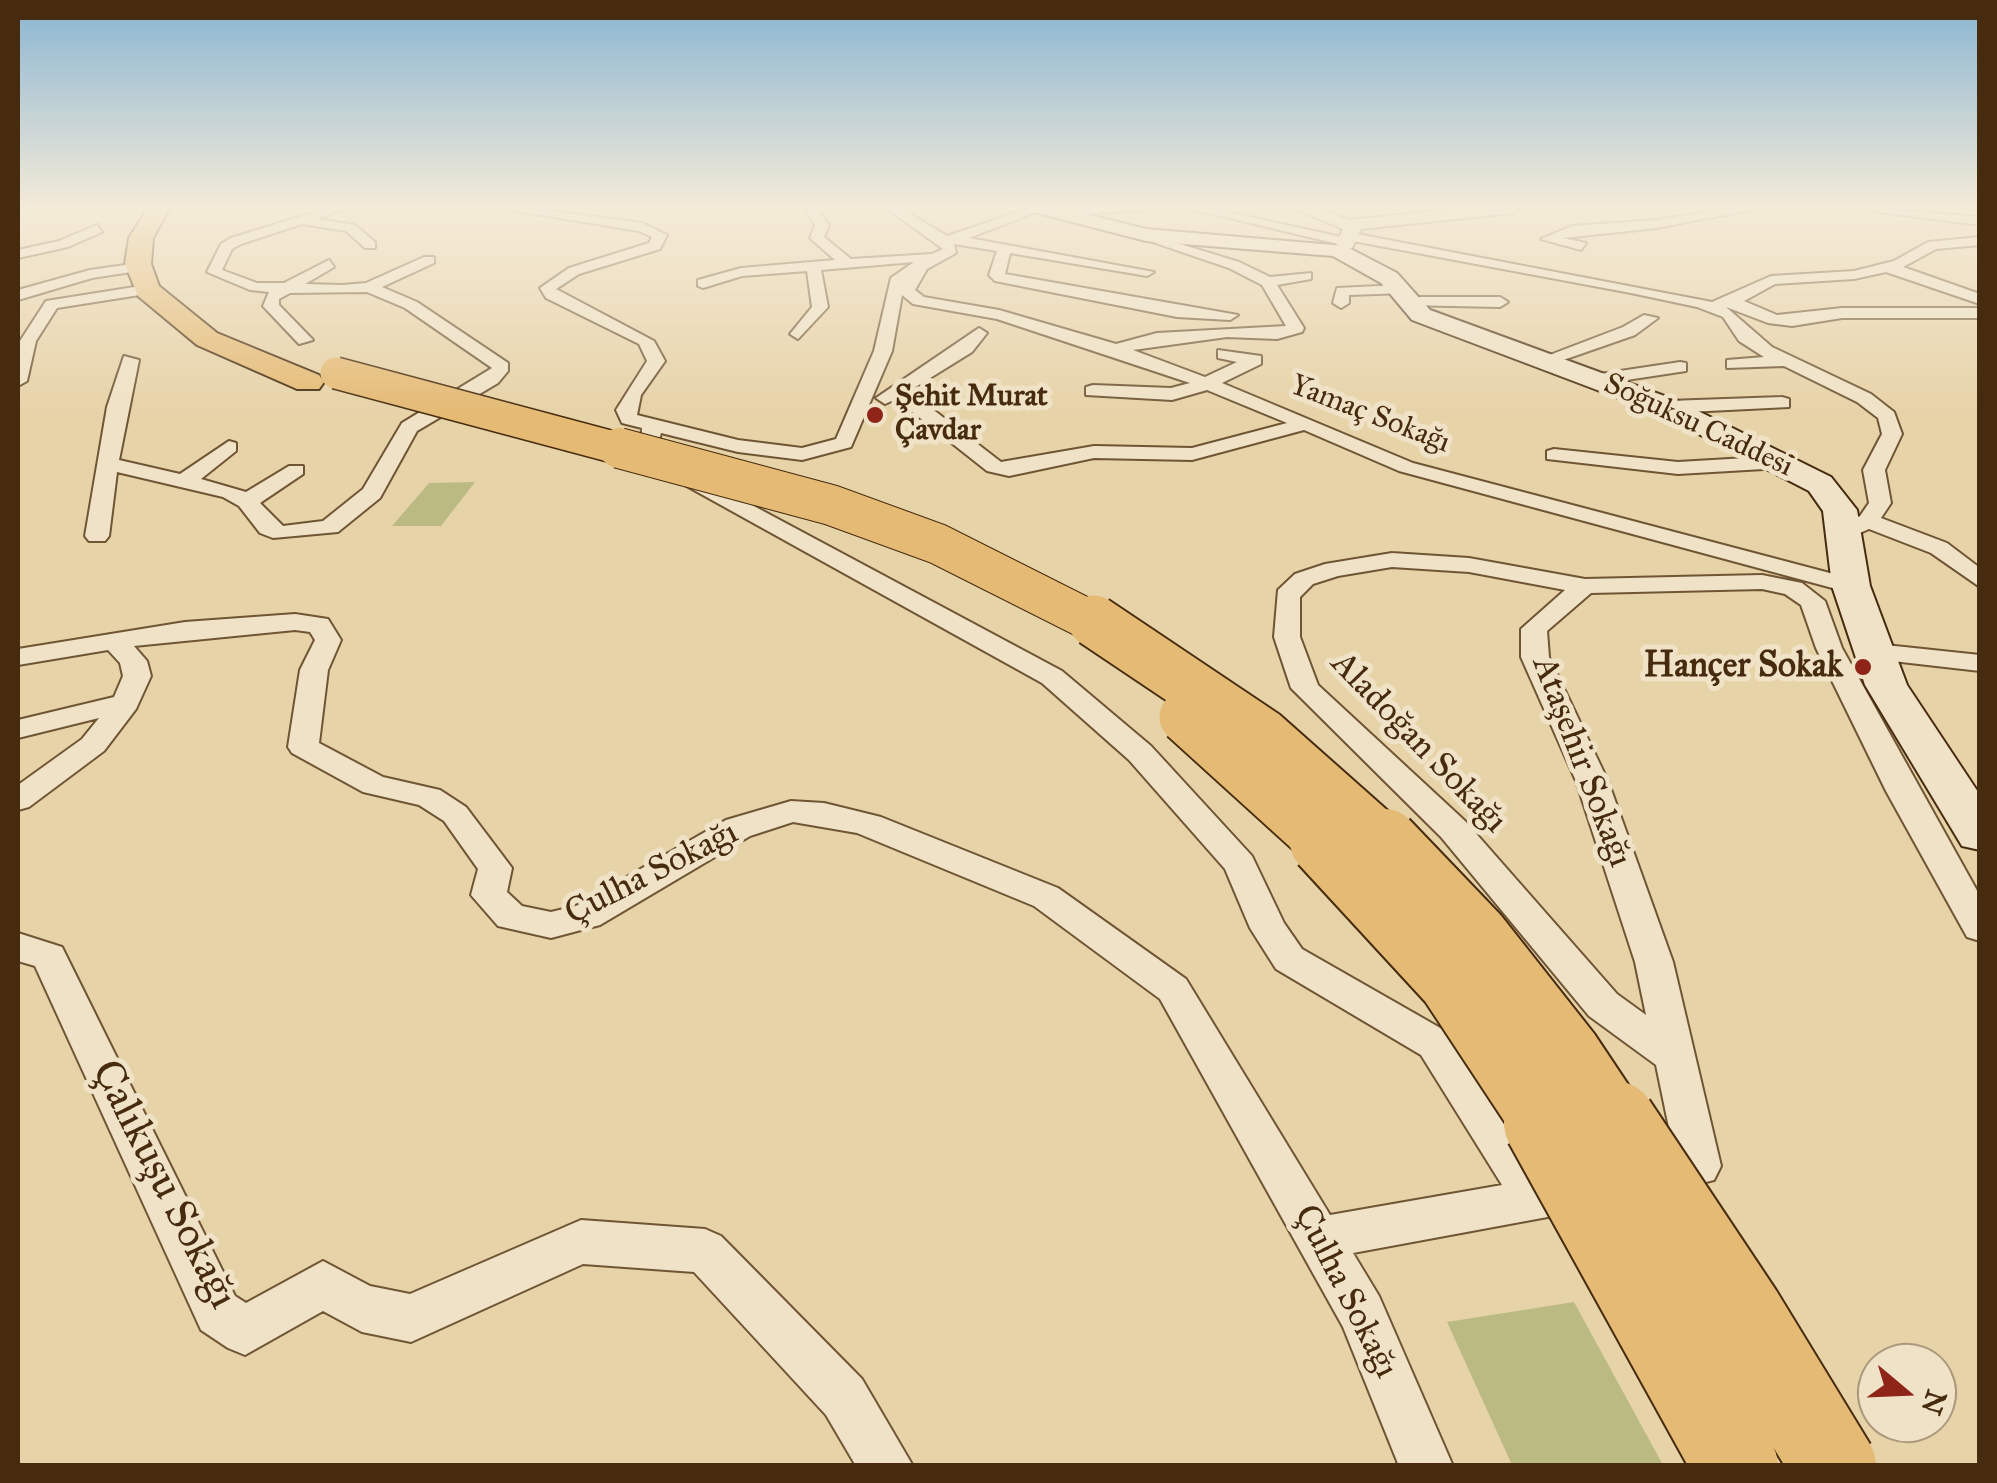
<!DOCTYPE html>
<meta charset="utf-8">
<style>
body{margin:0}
#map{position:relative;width:1997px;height:1483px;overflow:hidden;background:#e7d3a8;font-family:"IM FELL Great Primer",serif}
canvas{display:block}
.frame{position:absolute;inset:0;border:20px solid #472b0e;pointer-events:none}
.north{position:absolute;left:1857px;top:1343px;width:100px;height:100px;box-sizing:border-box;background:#efe2c6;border:2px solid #ac997c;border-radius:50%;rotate:109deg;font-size:28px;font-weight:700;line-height:40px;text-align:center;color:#472b0e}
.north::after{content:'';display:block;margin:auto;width:35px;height:45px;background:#8f2418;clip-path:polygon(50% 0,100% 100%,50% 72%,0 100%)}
</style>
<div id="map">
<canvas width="1997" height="1483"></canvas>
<div class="frame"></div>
<div class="north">N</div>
</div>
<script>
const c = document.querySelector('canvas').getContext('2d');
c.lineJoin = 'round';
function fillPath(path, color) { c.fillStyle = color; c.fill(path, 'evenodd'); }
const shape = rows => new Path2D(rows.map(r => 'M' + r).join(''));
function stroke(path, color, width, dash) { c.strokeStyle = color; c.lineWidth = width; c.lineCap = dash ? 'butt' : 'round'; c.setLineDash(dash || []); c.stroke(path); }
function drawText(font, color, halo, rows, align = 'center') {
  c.font = font + ' "IM FELL Great Primer",serif'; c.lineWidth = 10; c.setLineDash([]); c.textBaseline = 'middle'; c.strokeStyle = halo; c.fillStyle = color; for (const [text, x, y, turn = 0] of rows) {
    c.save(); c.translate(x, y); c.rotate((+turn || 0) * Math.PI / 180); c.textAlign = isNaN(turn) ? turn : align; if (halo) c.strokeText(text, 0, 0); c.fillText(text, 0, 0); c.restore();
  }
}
fillPath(shape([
 [475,482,441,526,392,526,429,483],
 [1574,1302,1663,1465,1512,1465,1447,1322]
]), '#bcba83');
const minor = shape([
 [328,208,346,208,317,219,355,225,375,242,375,248,365,248,346,231,302,224,241,244,232,249,222,270,257,283,284,283,329,260,334,267,305,284,343,285,366,283,424,257,434,257,434,263,382,287,417,302,508,363,508,371,498,383,417,431,380,498,338,532,273,538,260,533,239,506,223,497,117,472,109,536,105,541,89,541,85,536,107,407,124,356,139,360,119,460,180,474,229,441,236,443,236,451,201,479,246,492,289,466,303,466,303,474,260,503,283,526,323,521,363,489,402,423,492,368,405,308,367,292,290,293,279,299,279,305,313,340,299,344,263,306,269,292,250,290,207,272,221,244,231,238,328,208],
 [498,208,529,208,642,223,667,235,660,249,579,274,556,289,654,341,665,361,641,395,637,415,738,440,802,448,836,439,874,351,891,278,914,262,821,270,828,307,798,339,790,334,812,307,807,271,742,276,703,288,698,286,698,280,741,268,835,260,810,238,815,225,805,208,817,208,829,225,824,237,851,259,932,254,943,249,886,208,900,208,947,236,1030,208,1047,208,969,238,1154,272,1147,276,1010,253,1005,274,1238,315,1230,320,1177,317,995,281,989,275,997,251,954,244,956,253,927,269,915,290,924,297,999,310,1116,344,1157,333,1286,326,1262,285,1229,268,1141,238,1141,232,1239,262,1270,277,1311,273,1311,279,1277,285,1304,328,1302,332,1277,339,1227,337,1133,350,1205,377,1237,362,1218,358,1218,350,1261,356,1261,364,1222,383,1413,463,1860,581,1863,586,1851,593,1399,471,1304,430,1192,460,1094,458,1009,476,987,471,896,399,885,404,876,398,979,328,987,333,972,352,909,391,1001,462,1094,446,1192,448,1287,423,1207,390,1172,400,1086,395,1086,387,1093,385,1171,388,1190,383,997,319,913,304,902,295,892,351,851,447,802,460,738,452,661,433,658,444,679,466,1062,671,1151,746,1252,856,1284,923,1302,949,1449,1033,1546,1177,1580,1171,1596,1177,1602,1191,1596,1205,1580,1211,1353,1253,1379,1296,1453,1466,1399,1466,1343,1327,1160,999,1034,906,857,833,793,822,750,836,600,925,551,938,498,926,471,895,478,869,444,821,419,805,363,792,292,753,288,747,300,670,315,640,310,632,295,630,134,646,147,661,151,676,136,709,104,751,29,807,18,810,18,785,82,739,99,718,18,738,18,720,114,697,123,676,120,663,108,650,18,665,18,649,185,622,295,614,328,619,341,640,328,670,319,743,383,777,440,790,466,807,512,868,507,892,522,906,551,912,576,906,726,820,791,801,824,803,881,817,1058,888,1186,979,1330,1215,1502,1185,1421,1055,1276,969,1250,928,1225,869,1129,760,1042,683,665,474,641,449,642,428,622,423,616,410,647,361,639,344,546,298,540,288,569,268,649,243,652,237,639,231,498,208],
 [1063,208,1177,208,1065,215,1059,211,1063,208],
 [1187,208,1209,208,1346,238,1352,233,1712,302,1771,276,1854,271,1894,261,1928,242,1980,237,1980,245,1936,249,1903,267,1980,294,1980,304,1886,272,1854,279,1775,284,1744,301,1777,315,1842,308,1980,308,1980,318,1842,318,1792,326,1768,323,1726,307,1772,347,1871,394,1894,412,1902,434,1885,470,1891,503,1881,518,1947,543,1980,568,1980,587,1931,553,1869,529,1846,539,1838,537,1838,527,1860,516,1869,503,1863,470,1882,434,1878,418,1857,402,1784,366,1727,368,1727,360,1764,357,1739,341,1723,317,1697,307,1631,293,1353,241,1347,246,1187,208],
 [1733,208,1760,208,1657,228,1563,238,1586,243,1581,250,1541,239,1572,226,1657,220,1733,208],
 [1872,208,1980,217,1980,225,1878,212,1872,208],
 [97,225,102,232,68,247,18,258,18,250,59,241,97,225],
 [139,263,146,267,144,270,92,278,18,300,18,290,90,270,139,263],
 [147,285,155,290,152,293,57,308,36,341,27,381,18,386,20,341,46,301,147,285],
 [1400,285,1405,287,1405,293,1349,295,1349,303,1341,308,1333,303,1337,288,1400,285],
 [1408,297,1500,297,1508,302,1500,307,1402,305,1402,299,1408,297],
 [1644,315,1658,318,1635,335,1549,365,1534,361,1623,327,1644,315],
 [1680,362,1686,363,1686,371,1600,384,1591,379,1600,374,1680,362],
 [1782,397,1789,399,1789,407,1668,413,1658,407,1668,401,1782,397],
 [1554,449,1678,462,1781,456,1791,462,1781,468,1678,474,1547,459,1547,451,1554,449],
 [1392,553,1469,558,1585,579,1762,575,1802,583,1825,601,1842,648,1980,896,1980,941,1967,937,1962,928,1886,791,1816,648,1801,605,1785,594,1762,589,1591,593,1547,631,1549,657,1608,781,1673,962,1721,1166,1714,1180,1654,1195,1638,1189,1632,1175,1638,1161,1674,1152,1656,1065,1589,1016,1441,837,1291,688,1274,637,1278,590,1295,574,1325,564,1392,553],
 [1392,567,1469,572,1565,590,1521,629,1521,657,1576,781,1635,962,1646,1015,1617,994,1465,821,1318,685,1300,637,1300,597,1313,584,1338,576,1392,567],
 [1876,644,1980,655,1980,671,1866,658,1862,652,1876,644],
 [18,933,62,947,235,1296,246,1303,323,1261,370,1286,410,1294,581,1220,705,1229,721,1236,862,1379,913,1466,856,1466,826,1415,694,1272,583,1264,411,1342,362,1332,323,1311,245,1355,228,1348,201,1330,35,966,18,961,18,933]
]);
const tertiary = shape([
 [1293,208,1316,208,1349,220,1467,208,1521,208,1513,213,1361,229,1352,248,1345,250,1336,244,1343,229,1293,208]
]);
const secondary = shape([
 [1032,208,1062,208,1146,229,1345,246,1397,273,1430,310,1678,401,1831,477,1857,510,1870,586,1907,685,1980,795,1980,850,1962,846,1865,685,1832,586,1823,511,1809,491,1658,413,1412,320,1381,283,1333,256,1146,241,1034,212,1032,208]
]);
const trunk = shape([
 [148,208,170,208,153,238,151,264,159,286,217,333,319,375,324,382,319,389,297,389,197,345,138,296,125,264,129,238,148,208]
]);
stroke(minor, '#6f5534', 4);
stroke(tertiary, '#6f5534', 4);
stroke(secondary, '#472b0e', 4);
stroke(trunk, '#472b0e', 4);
fillPath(minor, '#efe2c6');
fillPath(tertiary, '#efe2c6');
fillPath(secondary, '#efe2c6');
fillPath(trunk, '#e4ba74');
const trunkBridgeFar4 = shape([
 [336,373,628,451]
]);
const trunkBridgeFar3 = shape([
 [619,448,831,505,938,544,1097,624]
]);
const trunkBridgeFar2 = shape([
 [1094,621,1264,735,1388,845],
 [1185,717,1326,845]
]);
const trunkBridgeFar1 = shape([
 [1323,842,1452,982,1547,1126],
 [1385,842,1475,936,1568,1054,1616,1126]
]);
const trunkBridge = shape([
 [1546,1123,1736,1466],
 [1614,1123,1740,1312,1834,1466]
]);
stroke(trunkBridgeFar4, '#472b0e', 34, []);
stroke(trunkBridgeFar3, '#472b0e', 42, []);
stroke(trunkBridgeFar2, '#472b0e', 55, []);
stroke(trunkBridgeFar1, '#472b0e', 70, []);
stroke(trunkBridge, '#472b0e', 88, []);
stroke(trunkBridgeFar4, '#e4ba74', 31);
stroke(trunkBridgeFar3, '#e4ba74', 40);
stroke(trunkBridgeFar2, '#e4ba74', 51);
stroke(trunkBridgeFar1, '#e4ba74', 66);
stroke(trunkBridge, '#e4ba74', 84);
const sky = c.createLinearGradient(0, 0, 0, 415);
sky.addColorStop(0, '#89b5d2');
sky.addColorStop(0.5, '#f4ebd8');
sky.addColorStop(1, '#f4ebd800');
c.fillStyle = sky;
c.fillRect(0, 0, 1997, 415);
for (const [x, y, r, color] of [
 [875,415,10,"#8f2418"],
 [1863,667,10,"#8f2418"]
]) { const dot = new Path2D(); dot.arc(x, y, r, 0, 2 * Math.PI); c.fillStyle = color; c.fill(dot); stroke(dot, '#efe2c6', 4); }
drawText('bold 30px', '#472b0e', '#efe2c6', [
 ["Şehit Murat",895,398],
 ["Çavdar",895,432]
], 'left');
drawText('30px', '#472b0e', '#efe2c6', [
 ["Yamaç Sokağı",1370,415,21],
 ["Soğuksu Caddesi",1698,426,25]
]);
drawText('bold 35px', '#472b0e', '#efe2c6', [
 ["Hançer Sokak",1843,667]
], 'right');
drawText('35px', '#472b0e', '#efe2c6', [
 ["Aladoğan Sokağı",1418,743,46],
 ["Ataşehir Sokağı",1581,762,69],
 ["Çulha Sokağı",652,874,-27],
 ["Çulha Sokağı",1345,1292,63]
]);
drawText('42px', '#472b0e', '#efe2c6', [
 ["Çalıkuşu Sokağı",163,1185,63]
]);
</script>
